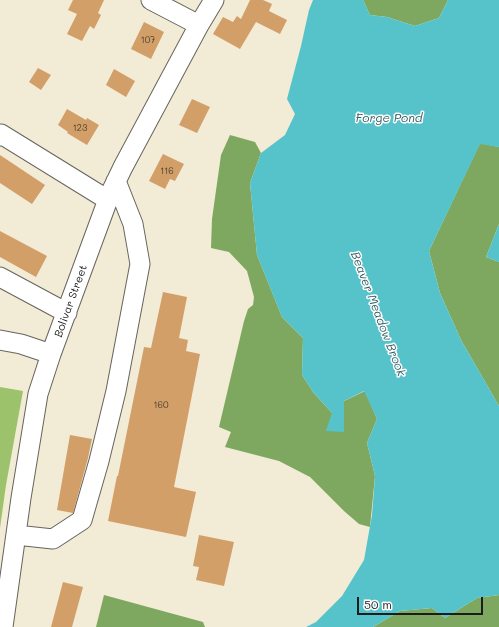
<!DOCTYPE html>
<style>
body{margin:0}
#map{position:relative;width:499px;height:627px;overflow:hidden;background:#f2ebd5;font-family:Mali,sans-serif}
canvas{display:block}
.scale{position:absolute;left:357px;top:597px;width:126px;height:18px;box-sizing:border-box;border:2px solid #1c1c1c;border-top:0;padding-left:5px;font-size:12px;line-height:14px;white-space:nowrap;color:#1c1c1c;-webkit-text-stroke:3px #fff;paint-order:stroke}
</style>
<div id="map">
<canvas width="499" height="627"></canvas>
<div class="scale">50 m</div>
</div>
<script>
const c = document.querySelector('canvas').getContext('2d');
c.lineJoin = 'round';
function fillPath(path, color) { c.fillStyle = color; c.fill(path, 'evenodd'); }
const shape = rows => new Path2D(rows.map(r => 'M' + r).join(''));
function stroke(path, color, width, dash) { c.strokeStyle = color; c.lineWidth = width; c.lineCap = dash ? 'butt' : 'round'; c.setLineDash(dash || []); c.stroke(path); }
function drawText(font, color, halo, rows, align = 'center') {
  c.font = font + ' Mali,sans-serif'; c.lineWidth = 3; c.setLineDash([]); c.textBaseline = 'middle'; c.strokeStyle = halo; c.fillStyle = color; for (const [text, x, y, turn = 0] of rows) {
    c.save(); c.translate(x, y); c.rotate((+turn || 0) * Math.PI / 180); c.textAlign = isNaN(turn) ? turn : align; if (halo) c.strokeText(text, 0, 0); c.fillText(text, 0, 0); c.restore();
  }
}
fillPath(shape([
 [0,387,23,391,6,485,0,528]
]), '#9dc26c');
fillPath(shape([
 [363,0,448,0,439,18,415,26,387,17,370,15],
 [230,135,255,142,261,153,250,183,257,255,282,317,303,338,302,375,313,392,332,413,344,401,365,391,377,419,367,443,375,476,370,527,359,524,344,511,310,477,279,461,225,447,231,432,219,427,244,321,248,309,253,305,254,297,247,271,229,252,211,248,212,219,221,155],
 [480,143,499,147,499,224,486,257,499,262,499,406,461,340,440,293,429,251],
 [104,595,203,622,205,627,96,627],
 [499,595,499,627,373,627,400,611,432,608,445,618,477,598]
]), '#7ea860');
fillPath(shape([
 [313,0,363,0,370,15,387,17,415,26,439,18,448,0,499,0,499,147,480,144,429,251,440,293,461,340,499,406,499,595,477,598,445,618,432,608,400,611,373,627,306,627,316,622,342,596,364,560,372,515,375,476,367,443,377,419,364,391,344,401,344,432,326,431,332,413,313,392,302,375,303,338,282,317,271,290,257,255,250,183,261,153,285,135,295,114,287,99,301,46,309,10],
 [499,224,499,262,486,257]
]), '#56c3cb');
fillPath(shape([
 [73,0,104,0,98,13,101,15,94,29,90,26,82,41,67,34,77,14,68,10],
 [250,0,263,0,272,4,269,11,287,20,280,34,256,22,240,49,213,34,223,17,233,22,237,16,241,19],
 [144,22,164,32,151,59,131,49],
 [38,68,51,75,41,90,29,82],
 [114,69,135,81,126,97,106,85],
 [192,99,210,107,197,133,179,125],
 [67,109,86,120,87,118,99,125,87,145,67,133,68,132,58,125],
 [163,154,184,164,175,181,170,179,165,189,149,181],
 [0,155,45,185,32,204,0,183],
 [0,231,47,256,36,277,0,257],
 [163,292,187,297,179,338,188,340,186,351,200,354,174,487,196,492,186,537,108,521,117,476,118,476,144,347,151,348],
 [70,435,92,439,88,458,73,513,57,510],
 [199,535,234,542,224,586,196,580,199,567,193,566],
 [63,582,83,587,72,627,51,627]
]), '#d29f69');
const minor = shape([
 [151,0,199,25],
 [0,136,1,134,108,200],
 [0,277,67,313],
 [0,340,21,344,51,354],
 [16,535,53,539,82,520,99,461,116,391,140,264,133,224,116,181],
 [3,627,21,498,38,394,51,354,110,194,123,167,199,25,214,0]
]);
stroke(minor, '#67645d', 21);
stroke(minor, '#fff', 19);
drawText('9px', '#4a3d2f', null, [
 ["107",148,40],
 ["123",80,128],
 ["116",167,171],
 ["160",161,405]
]);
drawText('11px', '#1c1c1c', '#fff', [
 ["Bolivar Street",71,301,-70]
]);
drawText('italic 12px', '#335f62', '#fff', [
 ["Forge Pond",389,118],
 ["Beaver Meadow Brook",378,314,69]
]);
</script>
